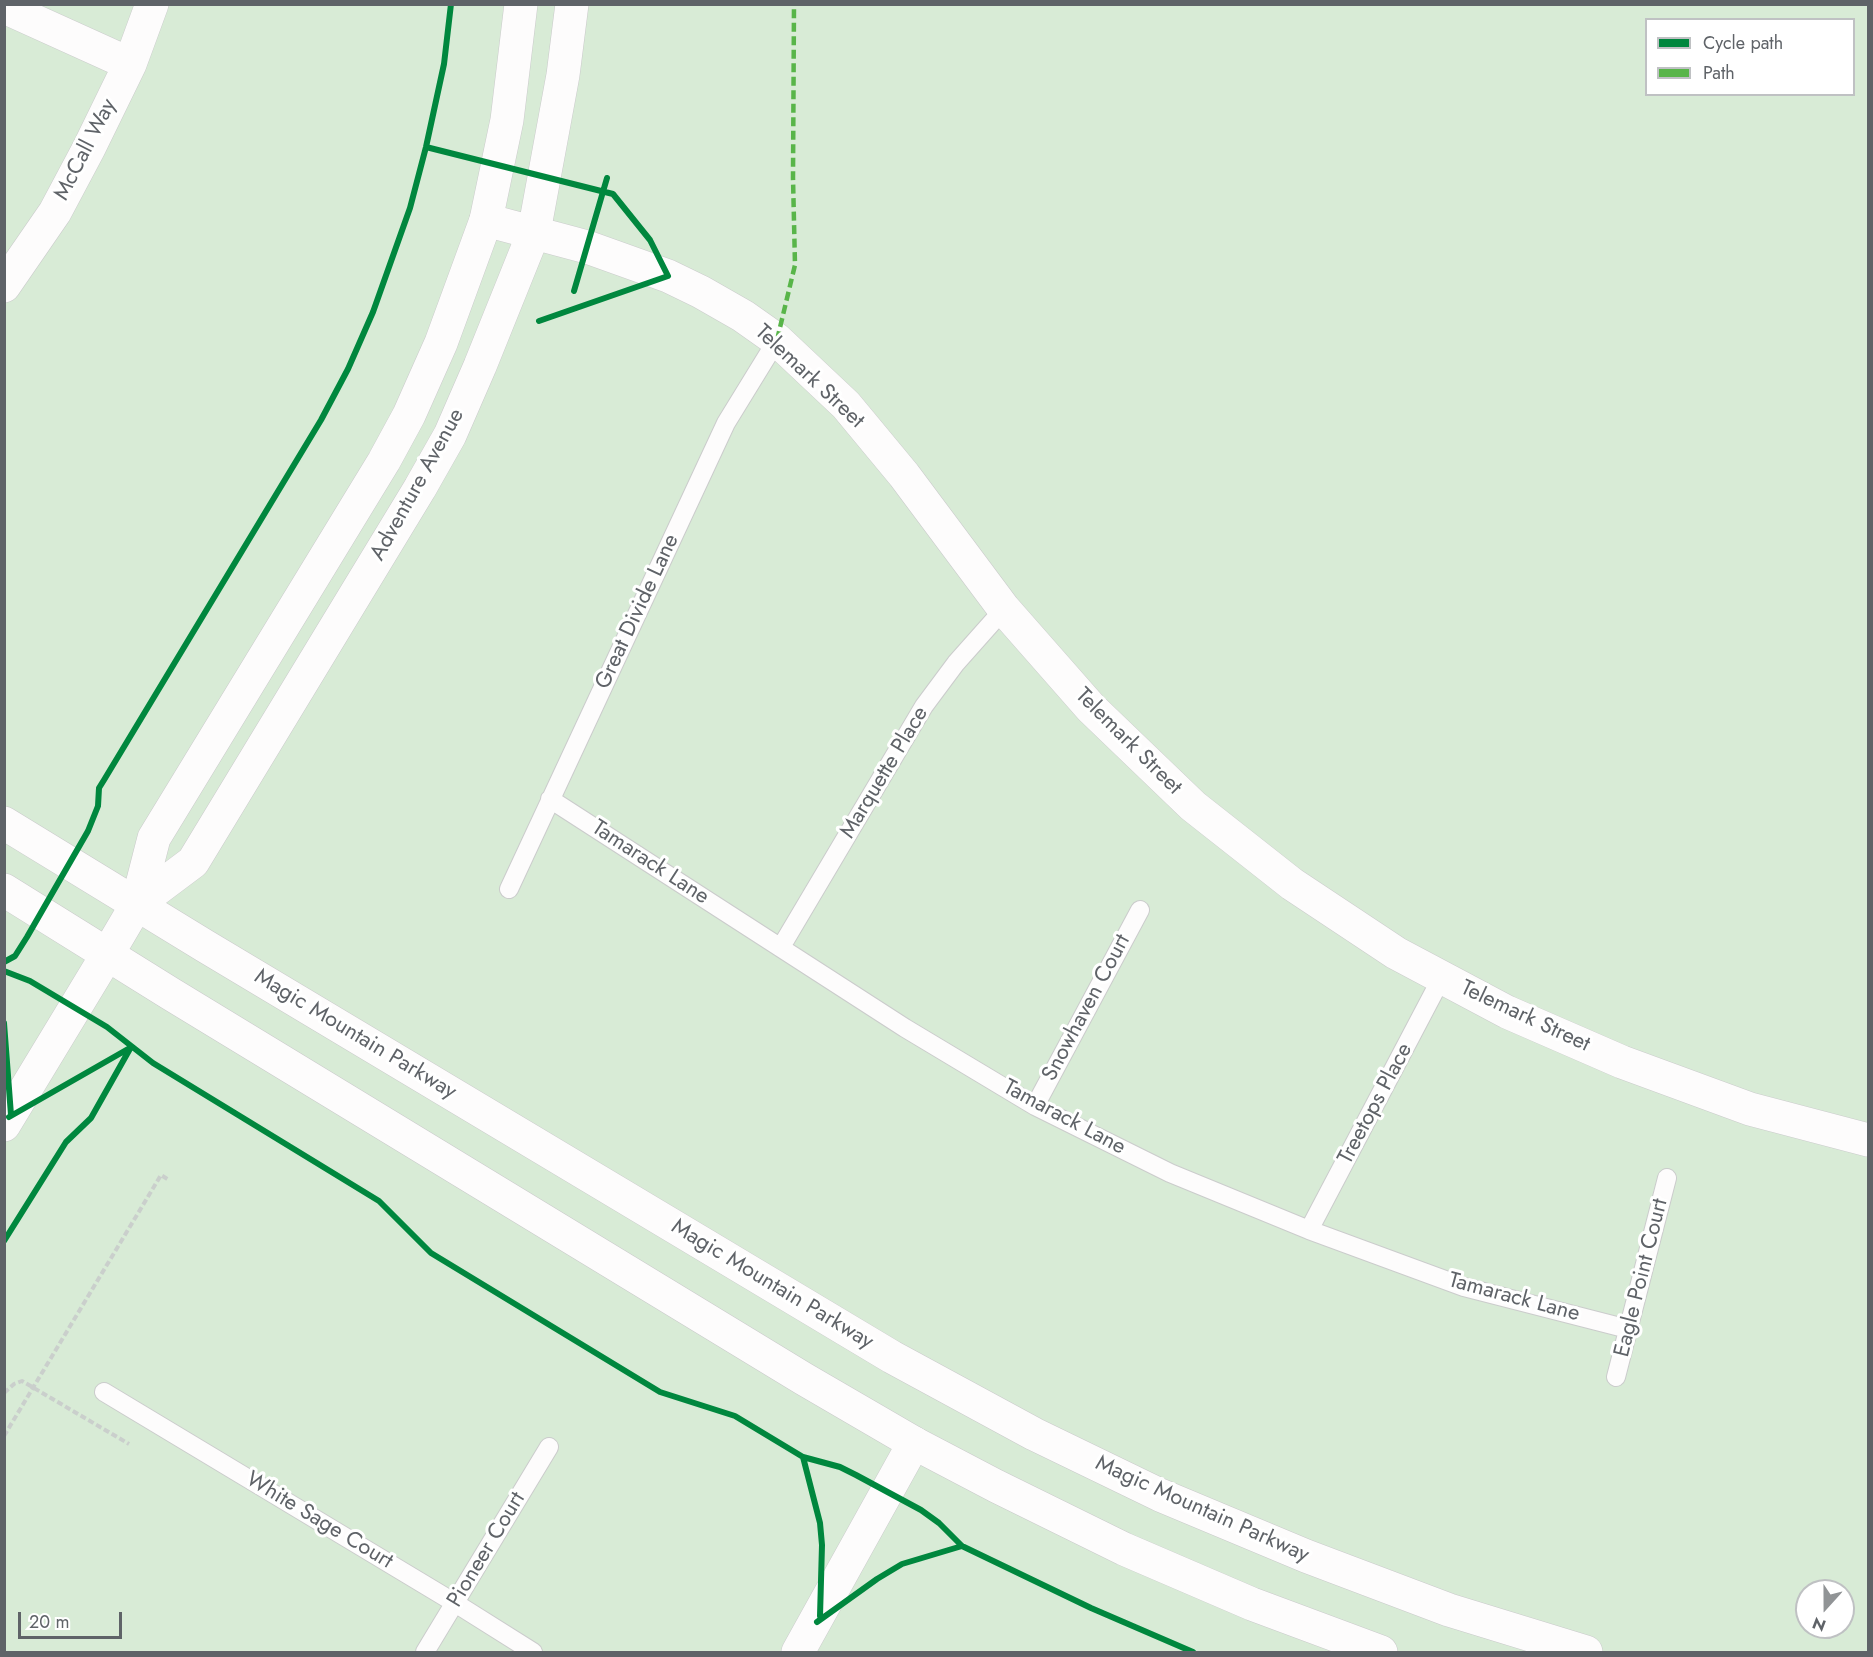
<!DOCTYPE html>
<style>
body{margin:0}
#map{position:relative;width:1873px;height:1657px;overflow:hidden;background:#efeeea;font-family:Jost,sans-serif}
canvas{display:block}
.frame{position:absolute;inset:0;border:6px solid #5f6368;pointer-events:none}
.legend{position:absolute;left:1645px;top:18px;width:210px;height:78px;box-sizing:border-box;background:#fff;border:2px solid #bfc1c3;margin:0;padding:8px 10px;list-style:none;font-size:18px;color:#5f6368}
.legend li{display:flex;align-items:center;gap:12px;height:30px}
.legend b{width:30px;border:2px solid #bfc1c3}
.north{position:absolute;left:1795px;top:1579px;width:60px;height:60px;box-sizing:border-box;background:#fff;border:2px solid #bfc1c3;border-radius:50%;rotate:201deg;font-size:16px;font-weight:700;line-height:24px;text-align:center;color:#5f6368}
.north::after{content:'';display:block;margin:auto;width:21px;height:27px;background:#919496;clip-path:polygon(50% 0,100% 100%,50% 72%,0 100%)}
.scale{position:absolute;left:18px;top:1612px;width:104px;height:27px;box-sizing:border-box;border:3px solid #5f6368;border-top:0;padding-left:8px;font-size:18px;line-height:21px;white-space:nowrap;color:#5f6368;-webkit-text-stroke:4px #fff;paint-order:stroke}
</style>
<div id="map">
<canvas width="1873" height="1657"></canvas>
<div class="frame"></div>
<ul class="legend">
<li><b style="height:8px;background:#00873e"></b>Cycle path</li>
<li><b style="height:8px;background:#58b549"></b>Path</li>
</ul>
<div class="north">N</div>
<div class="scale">20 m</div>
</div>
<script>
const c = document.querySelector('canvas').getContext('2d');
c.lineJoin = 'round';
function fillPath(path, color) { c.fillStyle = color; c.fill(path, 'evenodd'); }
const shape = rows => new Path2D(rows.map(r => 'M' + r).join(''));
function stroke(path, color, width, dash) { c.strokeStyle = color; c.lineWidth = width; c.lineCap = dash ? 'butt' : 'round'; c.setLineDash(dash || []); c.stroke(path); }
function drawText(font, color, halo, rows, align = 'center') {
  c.font = font + ' Jost,sans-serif'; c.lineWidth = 6; c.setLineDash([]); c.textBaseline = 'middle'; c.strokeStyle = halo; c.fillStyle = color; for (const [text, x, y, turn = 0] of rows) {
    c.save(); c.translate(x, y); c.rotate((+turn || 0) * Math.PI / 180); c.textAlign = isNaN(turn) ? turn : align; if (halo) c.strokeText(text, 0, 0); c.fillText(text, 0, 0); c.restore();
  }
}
fillPath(shape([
 [5,5,1868,5,1868,1652,5,1652],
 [1646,20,1854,20,1854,94,1646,94],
 [1807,1591,1843,1591,1843,1627,1807,1627]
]), '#d8ebd6');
const lane = shape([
 [550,799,905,1028,1035,1106,1170,1173,1309,1230,1464,1287,1628,1329],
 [509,889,726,423,777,340],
 [781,947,924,706,956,663,1004,609],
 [1035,1106,1140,910],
 [1309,1230,1442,977],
 [1616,1377,1667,1178],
 [104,1392,455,1603,533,1652],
 [425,1652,549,1447]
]);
const street = shape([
 [4,7,130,64],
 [486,220,587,247,668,276,701,292,743,316,777,340,846,405,904,475,1004,609,1091,708,1193,806,1292,884,1396,953,1507,1012,1622,1062,1750,1109,1868,1140],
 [4,286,55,212,89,148,130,64,152,4],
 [4,1125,107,955],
 [798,1652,914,1443]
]);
const secondary = shape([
 [4,823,205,946,892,1357,1034,1434,1160,1495,1306,1556,1449,1610,1586,1652],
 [4,890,171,994,804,1379,914,1443,996,1486,1124,1549,1252,1604,1381,1652],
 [137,904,193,862,420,488,450,435,480,366,534,232,563,75,572,4],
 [107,955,137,904,154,838,384,461,409,415,441,343,486,220,507,120,521,4]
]);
stroke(lane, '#cbcccc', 20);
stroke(street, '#cbcccc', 34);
stroke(secondary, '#cacacb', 34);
stroke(shape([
 [4,1393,14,1384,22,1381,129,1444],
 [4,1436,161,1175,169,1180]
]), '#cacfcc', 4, [6, 3]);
stroke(lane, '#fdfcfc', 18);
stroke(street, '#fdfcfc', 33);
stroke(secondary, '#fdfcfc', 33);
stroke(shape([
 [777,340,795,265,793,178,794,4]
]), '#58b549', 4.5, [9, 4.5]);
stroke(shape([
 [426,147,613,194,650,240,668,276,539,321],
 [574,291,607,178],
 [4,962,15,956,27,937,88,831,98,806,99,788,104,780,321,420,348,369,373,312,410,208,426,147,444,64,451,4],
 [4,971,30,981,107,1027,153,1063,379,1201,431,1253,660,1392,735,1416,803,1457,840,1467,856,1475,921,1510,939,1523,962,1546,1091,1608,1193,1652],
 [4,1023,11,1115],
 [9,1117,128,1049],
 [4,1241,66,1142,91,1118,131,1047],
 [803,1457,820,1523,822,1545,820,1616],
 [817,1622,877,1579,902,1564,962,1546]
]), '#00873e', 6);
drawText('22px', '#5f6368', '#fff', [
 ["McCall Way",86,150,-63],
 ["Telemark Street",809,377,43],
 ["Adventure Avenue",418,485,-61],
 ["Great Divide Lane",638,612,-65],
 ["Telemark Street",1128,742,45],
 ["Marquette Place",885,773,-59],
 ["Tamarack Lane",650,863,33],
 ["Snowhaven Court",1087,1008,-62],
 ["Telemark Street",1525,1017,25],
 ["Magic Mountain Parkway",355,1035,31],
 ["Treetops Place",1376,1104,-62],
 ["Tamarack Lane",1064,1118,28],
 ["Eagle Point Court",1642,1278,-76],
 ["Magic Mountain Parkway",772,1285,31],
 ["Tamarack Lane",1514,1298,15],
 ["Magic Mountain Parkway",1202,1510,24],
 ["White Sage Court",319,1521,31],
 ["Pioneer Court",487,1550,-59]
]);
</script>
